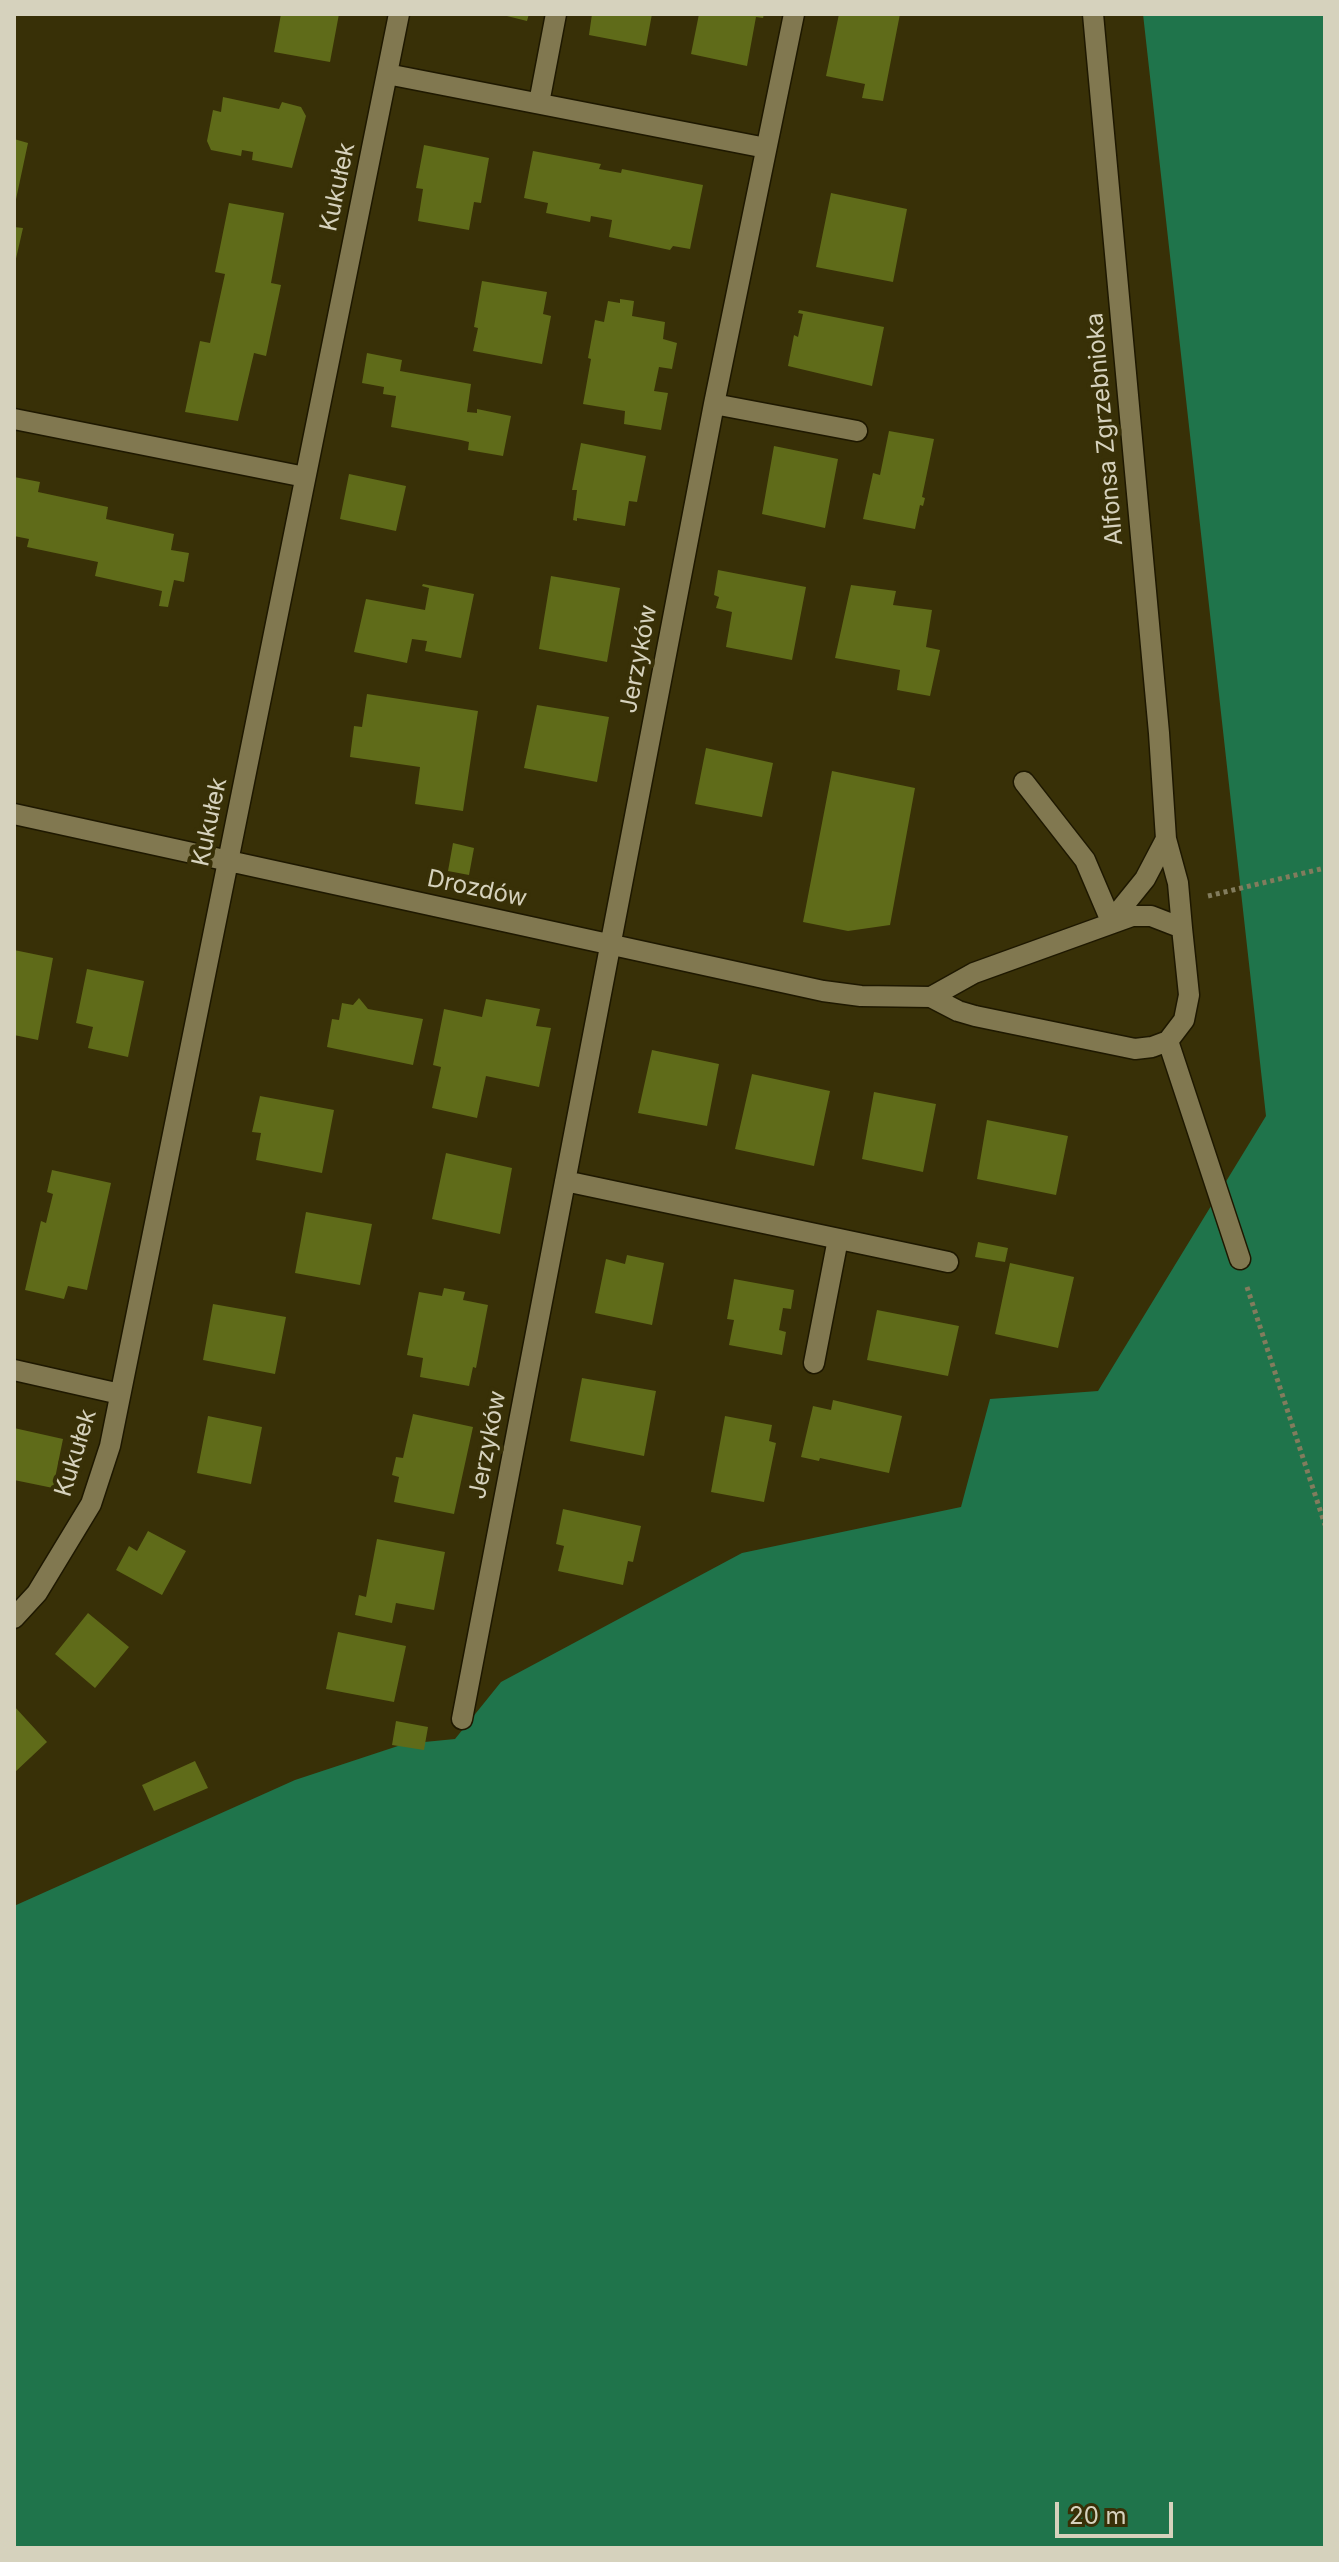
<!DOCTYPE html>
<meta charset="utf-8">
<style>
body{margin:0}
#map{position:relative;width:1339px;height:2562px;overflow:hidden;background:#383007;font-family:Inter,sans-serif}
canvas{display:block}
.frame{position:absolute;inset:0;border:16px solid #d6d2bd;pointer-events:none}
.scale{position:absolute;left:1055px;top:2502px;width:118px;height:36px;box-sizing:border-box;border:4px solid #d6d2bd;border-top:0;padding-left:10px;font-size:24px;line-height:28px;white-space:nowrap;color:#d6d2bd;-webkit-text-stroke:6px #383007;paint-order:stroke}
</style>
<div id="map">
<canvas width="1339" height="2562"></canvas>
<div class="frame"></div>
<div class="scale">20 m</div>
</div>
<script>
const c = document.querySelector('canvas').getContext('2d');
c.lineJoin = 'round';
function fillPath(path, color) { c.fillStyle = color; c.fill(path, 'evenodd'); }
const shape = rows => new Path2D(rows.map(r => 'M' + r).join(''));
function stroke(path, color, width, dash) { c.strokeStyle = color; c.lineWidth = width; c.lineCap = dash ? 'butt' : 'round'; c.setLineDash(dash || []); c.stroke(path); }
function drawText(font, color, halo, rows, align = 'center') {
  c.font = font + ' Inter,sans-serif'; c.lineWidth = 8; c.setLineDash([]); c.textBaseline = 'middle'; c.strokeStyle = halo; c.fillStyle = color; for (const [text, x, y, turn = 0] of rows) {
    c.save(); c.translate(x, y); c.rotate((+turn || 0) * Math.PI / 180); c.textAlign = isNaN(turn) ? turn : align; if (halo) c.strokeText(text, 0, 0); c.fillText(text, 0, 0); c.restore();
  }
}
fillPath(shape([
 [1143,14,1325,14,1325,2548,14,2548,14,1906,295,1780,404,1744,455,1739,501,1682,742,1553,961,1507,990,1399,1098,1391,1266,1116]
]), '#1f744b');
fillPath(shape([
 [281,14,339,14,330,62,274,52],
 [499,14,529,14,527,21],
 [592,14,652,14,646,46,589,35],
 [699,14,764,14,763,18,756,17,747,66,691,54],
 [839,14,900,14,883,101,862,98,865,84,826,76],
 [223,97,279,109,282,102,301,107,306,116,292,168,252,160,253,152,242,150,241,156,211,150,207,141,213,110,221,112],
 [14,139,28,143,15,204,14,204],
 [424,145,489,158,481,203,474,202,469,230,418,221,423,189,416,188],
 [533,151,601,164,599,169,621,173,622,169,703,185,690,249,673,246,670,250,609,237,612,220,591,216,590,222,546,213,548,203,524,198],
 [831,193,907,209,893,282,816,267],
 [229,203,284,213,271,283,281,285,266,356,254,353,238,421,185,412,200,341,210,343,225,274,215,272],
 [14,227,23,228,15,263,14,262],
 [482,281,547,292,543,314,551,316,542,364,473,351,478,328,474,327],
 [620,299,634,301,632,316,665,322,663,339,677,343,672,369,659,367,654,391,668,393,661,430,624,424,625,411,583,404,591,359,588,358,595,320,604,322,608,301,620,303],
 [799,310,884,327,872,386,788,366,794,335,798,337,803,314,798,313],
 [367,353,402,360,400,371,471,384,467,412,477,413,477,409,511,416,503,456,468,450,469,442,461,440,391,427,396,396,383,394,384,387,362,383],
 [889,431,934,439,922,497,925,498,923,506,920,505,915,529,863,519,873,473,880,475],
 [581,443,646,456,637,502,629,501,625,526,577,518,577,521,573,520,577,490,572,490],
 [774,446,838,459,825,528,762,514],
 [349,474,406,486,396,531,340,519],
 [14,477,40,482,38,492,108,507,106,519,174,534,171,550,189,553,184,582,174,580,168,607,159,606,162,591,95,576,98,562,27,547,29,539,14,536],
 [718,570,806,587,792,660,726,647,732,612,716,608,719,597,714,595],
 [551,576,620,588,607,662,539,649],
 [423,584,474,594,461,658,425,651,427,641,412,639,407,663,354,652,366,599,425,610,429,588,422,586],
 [851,585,896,591,893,605,932,610,926,647,940,650,930,696,897,690,900,670,835,658],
 [367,694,478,711,463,811,415,804,420,767,350,757,354,726,362,727],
 [537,705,609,717,597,782,524,768],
 [706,748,773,763,762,817,695,804],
 [832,771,915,788,890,925,848,931,803,922],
 [453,843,474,848,469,875,448,871],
 [14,950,53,958,38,1040,14,1035],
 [87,969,144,981,128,1057,88,1048,93,1027,76,1023],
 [359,998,368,1009,423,1019,413,1065,327,1047,332,1019,339,1020,342,1003,353,1005],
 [486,999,540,1009,536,1026,551,1028,539,1087,486,1076,477,1118,432,1108,441,1067,433,1065,444,1009,482,1017],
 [652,1050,719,1064,707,1126,638,1113],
 [752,1074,830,1091,814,1166,735,1149],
 [874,1092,936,1104,923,1172,862,1159],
 [260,1096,334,1110,322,1173,256,1160,261,1133,252,1132],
 [987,1120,1068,1136,1056,1195,977,1179],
 [446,1153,512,1168,500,1234,432,1219],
 [52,1170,111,1183,87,1290,68,1286,64,1299,25,1290,41,1221,46,1223,53,1194,47,1192],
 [306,1212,372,1224,360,1285,295,1273],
 [978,1242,1008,1248,1005,1262,975,1257],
 [627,1255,664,1263,652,1325,595,1313,606,1259,625,1264],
 [1010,1263,1074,1277,1058,1348,995,1334],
 [734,1279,794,1290,791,1309,783,1308,779,1330,786,1332,782,1355,729,1345,734,1320,727,1319],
 [444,1288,465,1292,463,1300,488,1305,476,1368,473,1367,469,1386,420,1377,423,1358,407,1355,419,1292,442,1296],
 [213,1304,286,1317,275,1374,203,1360],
 [877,1310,959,1326,948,1376,867,1360],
 [582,1378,656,1391,644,1456,570,1441],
 [833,1400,902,1416,889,1473,820,1458,819,1461,801,1457,813,1406,831,1410],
 [413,1414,473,1427,454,1514,394,1502,399,1477,392,1475,396,1457,403,1458],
 [208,1416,262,1427,251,1484,197,1473],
 [725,1416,772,1425,769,1441,776,1443,764,1502,711,1492],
 [14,1428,63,1439,53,1488,14,1480],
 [563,1509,641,1526,633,1562,628,1561,623,1585,558,1571,564,1546,556,1544],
 [148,1531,186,1551,162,1595,116,1570,129,1546,137,1551],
 [377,1539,445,1552,434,1610,396,1603,392,1623,355,1615,359,1595,366,1597],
 [88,1613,129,1647,95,1688,55,1654],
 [338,1632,406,1646,394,1702,326,1689],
 [14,1706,47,1742,14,1773],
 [396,1721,428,1727,424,1750,392,1745],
 [195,1761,208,1788,154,1811,142,1785]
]), '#5f6b19');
const minor = shape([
 [1093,14,1159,733,1166,839,1178,883,1182,928],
 [387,74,766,148],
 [539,103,556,14],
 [714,404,857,431],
 [14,419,305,477],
 [1024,782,1085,860,1111,921,1145,879,1166,839],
 [14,814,823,991,861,996,931,997,958,1011,975,1016,1135,1049,1152,1047,1168,1041,1184,1020,1189,995,1182,928,1151,916,1132,916,974,973,931,997],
 [1168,1041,1240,1259],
 [565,1181,948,1262],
 [814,1363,838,1239],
 [14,1370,120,1394],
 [14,1618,37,1593,91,1504,110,1446,399,14],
 [462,1719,714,404,794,14]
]);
stroke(minor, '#1e1800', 23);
stroke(shape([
 [1208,896,1325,868],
 [1247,1287,1325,1525]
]), '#827c5d', 5, [4, 4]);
stroke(minor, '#817850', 20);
drawText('24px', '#d6d2bd', '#383007', [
 ["Kukułek",338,187,-78],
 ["Alfonsa Zgrzebnioka",1105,429,-95],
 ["Jerzyków",639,659,-79],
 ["Kukułek",210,822,-78],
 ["Drozdów",477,889,12],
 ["Jerzyków",488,1445,-79],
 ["Kukułek",76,1453,-73]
]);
</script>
